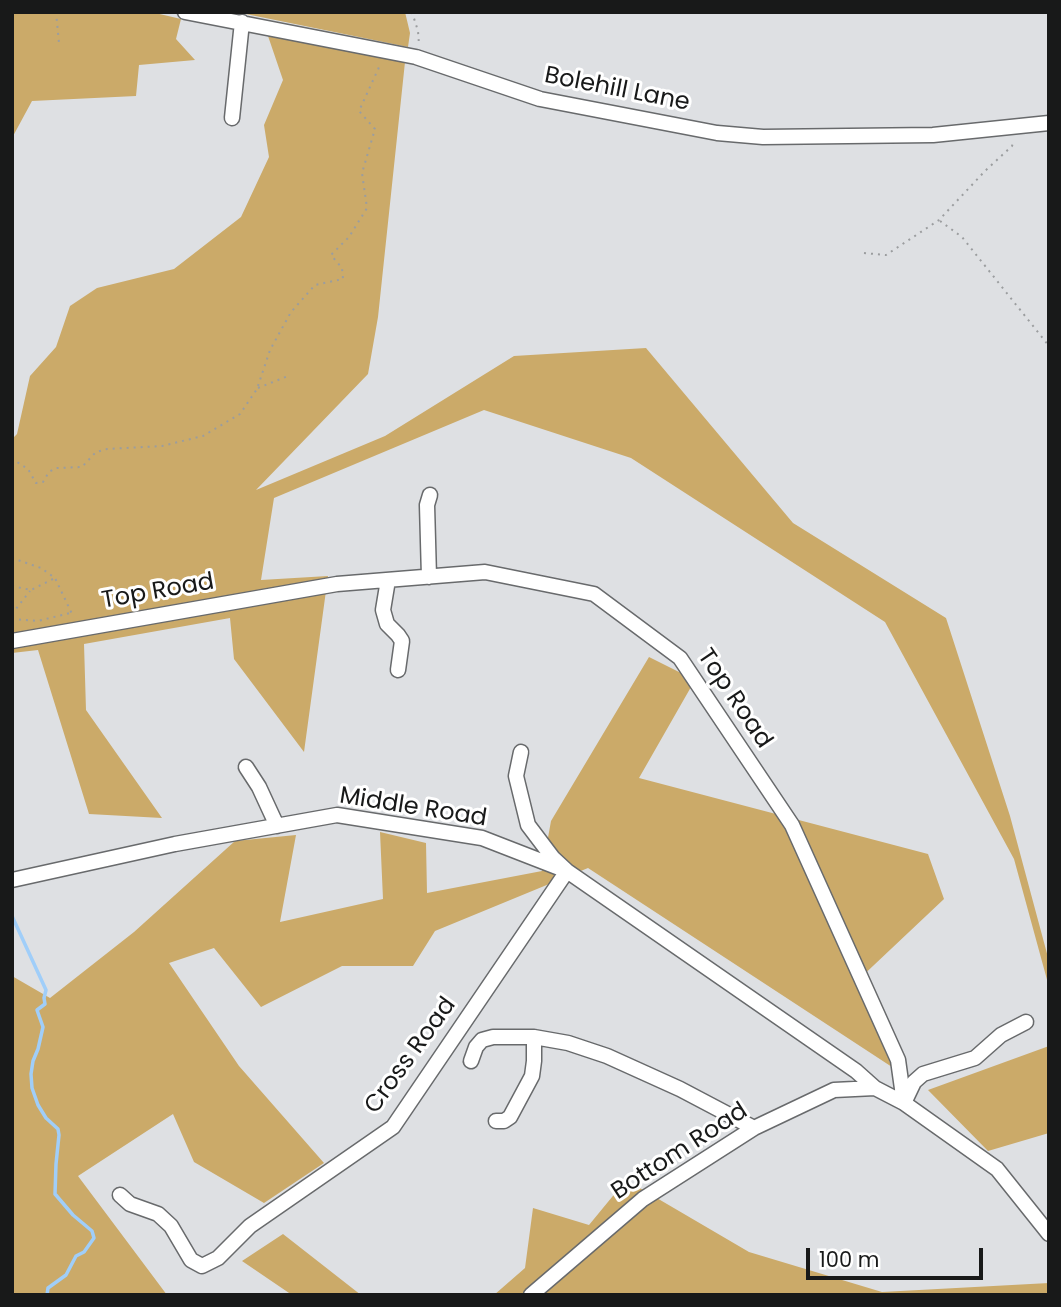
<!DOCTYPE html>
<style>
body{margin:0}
#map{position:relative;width:1061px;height:1307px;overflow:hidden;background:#dee0e3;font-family:Poppins,sans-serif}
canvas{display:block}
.frame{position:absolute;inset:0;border:14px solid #181919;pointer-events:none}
.scale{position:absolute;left:806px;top:1248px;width:177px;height:32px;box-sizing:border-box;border:4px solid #181919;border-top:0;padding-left:9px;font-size:21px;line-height:24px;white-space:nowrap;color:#181919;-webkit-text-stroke:5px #fff;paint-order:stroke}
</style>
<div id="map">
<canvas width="1061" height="1307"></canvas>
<div class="frame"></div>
<div class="scale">100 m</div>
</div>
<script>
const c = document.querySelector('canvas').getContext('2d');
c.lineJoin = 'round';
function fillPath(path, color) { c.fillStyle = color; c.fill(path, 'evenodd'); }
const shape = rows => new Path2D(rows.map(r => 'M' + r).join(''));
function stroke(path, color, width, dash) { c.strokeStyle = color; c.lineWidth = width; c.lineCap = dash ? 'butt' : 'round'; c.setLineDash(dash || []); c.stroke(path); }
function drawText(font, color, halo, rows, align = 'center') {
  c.font = font + ' Poppins,sans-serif'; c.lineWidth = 6; c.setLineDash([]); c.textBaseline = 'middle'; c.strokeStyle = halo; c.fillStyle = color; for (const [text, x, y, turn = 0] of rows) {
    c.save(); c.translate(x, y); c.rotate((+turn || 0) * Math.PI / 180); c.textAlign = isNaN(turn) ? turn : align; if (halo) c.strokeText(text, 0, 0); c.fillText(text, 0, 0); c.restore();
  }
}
fillPath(shape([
 [12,12,151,12,181,19,176,39,195,60,139,65,136,96,32,101,12,138],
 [236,12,405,12,410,33,408,47],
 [268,36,405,62,378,317,368,374,256,490,385,436,514,356,646,348,793,523,946,618,1010,816,1049,961,1049,987,1014,859,885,622,631,458,484,410,274,498,261,580,328,576,304,752,234,659,230,618,84,644,86,710,162,818,89,814,38,650,12,653,12,439,17,434,30,376,56,347,70,306,97,288,174,269,241,217,269,157,264,125,283,80],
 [649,657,695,680,639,778,928,854,944,899,856,982,892,1067,588,868,435,931,413,966,342,966,261,1007,214,948,169,963,239,1066,324,1163,264,1203,194,1162,173,1114,78,1176,167,1295,12,1295,12,976,50,998,134,932,235,841,296,835,280,922,383,899,380,832,426,843,427,893,542,871,551,821],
 [1049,1046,1049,1133,988,1151,928,1090],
 [626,1180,749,1252,882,1292,1049,1283,1049,1295,494,1295,525,1268,533,1208,589,1225],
 [283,1234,361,1295,292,1295,242,1261]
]), '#cbaa69');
stroke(shape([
 [12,916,46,990,44,998,45,1004,37,1010,43,1027,38,1049,33,1061,31,1074,32,1088,38,1105,46,1118,58,1129,59,1135,56,1164,55,1194,73,1215,92,1231,94,1238,84,1252,76,1256,66,1275,48,1288,47,1295]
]), '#a0cef9', 3.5);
const minor = shape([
 [185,12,416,57,540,99,717,133,763,137,933,135,1049,123],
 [232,118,242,22],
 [429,577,427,505,430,495],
 [388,580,383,610,387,624,398,635,402,641,398,670],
 [12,641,337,584,485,572,594,594,680,658,792,825,898,1060,904,1103],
 [246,767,259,787,277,826],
 [12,880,175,844,337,815,482,838,567,871,856,1071,875,1088,904,1103,997,1169,1049,1234],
 [471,1061,476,1047,482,1040,493,1037,534,1037,568,1043,607,1056,680,1089,754,1128],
 [904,1103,914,1082,923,1074,975,1058,1001,1035,1026,1022],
 [496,1121,504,1121,510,1117,532,1076,534,1061,534,1037],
 [120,1195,130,1204,158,1214,171,1226,191,1260,202,1266,218,1258,250,1226,393,1127,567,871,553,858,528,825,516,776,521,752],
 [531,1295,643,1199,754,1128,834,1090,875,1088]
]);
stroke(minor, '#686a6c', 17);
stroke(shape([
 [56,12,59,43],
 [412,12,418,31,419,45],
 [940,221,962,237,1049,346],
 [864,253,886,255,939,220,985,171,1012,146,1014,141],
 [258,388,288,376],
 [12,462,14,460,28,469,36,483,43,482,49,472,56,468,82,467,96,452,107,449,162,446,203,436,240,414,257,389,270,350,291,312,315,285,343,279,342,268,331,255,349,237,367,208,362,173,375,129,359,111,380,65],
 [12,558,41,568,55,578,73,616],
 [12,586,31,590,53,579],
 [12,614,30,591],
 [12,619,38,621,70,613]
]), '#9b9d9f', 2, [2, 5]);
stroke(minor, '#fff', 14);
drawText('24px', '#181919', '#fff', [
 ["Bolehill Lane",617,90,11],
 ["Top Road",158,592,-10],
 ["Top Road",734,699,56],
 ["Middle Road",413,808,9],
 ["Cross Road",411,1056,-54],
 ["Bottom Road",680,1152,-33]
]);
</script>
